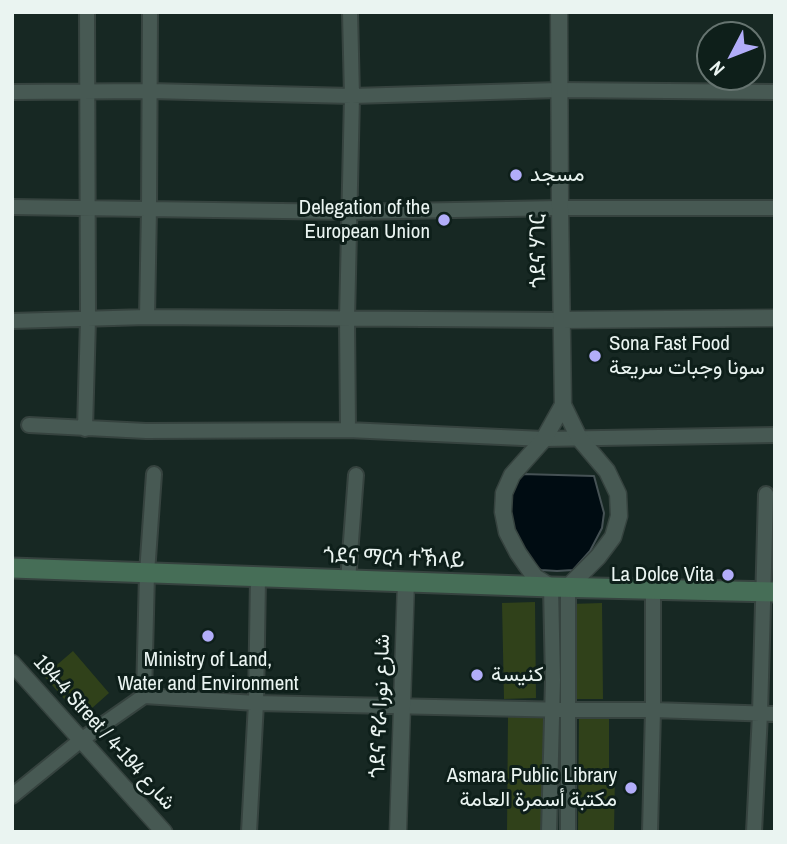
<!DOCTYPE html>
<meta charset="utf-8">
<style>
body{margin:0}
#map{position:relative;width:787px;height:844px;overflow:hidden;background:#172823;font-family:"Archivo Narrow",sans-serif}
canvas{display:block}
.frame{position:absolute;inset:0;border:14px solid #eaf4f1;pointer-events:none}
.north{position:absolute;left:696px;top:21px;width:70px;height:70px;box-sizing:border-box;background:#0e1f1a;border:2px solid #667470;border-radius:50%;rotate:228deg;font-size:19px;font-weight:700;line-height:28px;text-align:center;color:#eaf4f1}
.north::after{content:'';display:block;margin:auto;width:24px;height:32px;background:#b2adf9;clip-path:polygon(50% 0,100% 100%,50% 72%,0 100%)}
</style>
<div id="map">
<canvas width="787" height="844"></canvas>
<div class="frame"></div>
<div class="north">N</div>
</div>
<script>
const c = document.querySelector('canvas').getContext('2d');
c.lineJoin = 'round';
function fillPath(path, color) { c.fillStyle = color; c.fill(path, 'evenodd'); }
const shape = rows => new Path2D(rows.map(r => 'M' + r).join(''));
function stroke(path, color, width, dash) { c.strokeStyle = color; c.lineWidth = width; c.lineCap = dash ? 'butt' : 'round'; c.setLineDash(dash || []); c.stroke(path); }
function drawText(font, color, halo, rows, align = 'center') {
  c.font = font + ' "Archivo Narrow",Vazirmatn,"Noto Sans Ethiopic",sans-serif'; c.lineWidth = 6; c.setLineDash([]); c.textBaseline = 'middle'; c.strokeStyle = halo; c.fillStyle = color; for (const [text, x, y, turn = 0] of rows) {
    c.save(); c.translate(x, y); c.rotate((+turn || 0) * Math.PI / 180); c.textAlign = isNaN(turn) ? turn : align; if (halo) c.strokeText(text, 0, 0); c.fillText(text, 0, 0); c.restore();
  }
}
fillPath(shape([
 [535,602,536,698,504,699,502,603],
 [602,603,603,699,571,699,570,604],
 [73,651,109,693,81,718,44,676],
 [579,712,609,713,609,770,615,771,614,832,578,832],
 [508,715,544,716,543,832,507,832]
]), '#30411a');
const water = shape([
 [522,474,594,476,604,513,602,528,590,551,573,570,557,571,541,570,535,567,530,561,509,521,508,504,513,485,522,474]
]);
fillPath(water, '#000c12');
stroke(water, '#465255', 2);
const minor = shape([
 [12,92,150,91,352,96,559,90,775,92],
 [12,207,349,212,560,208,775,208],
 [147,317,149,209,150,12],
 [12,321,147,317,561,320],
 [29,425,146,431,348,430,544,439,775,435],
 [85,429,88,319,87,12],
 [348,430,347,319,352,96,350,12],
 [348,581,356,475],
 [568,587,568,832],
 [144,696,256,703,569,710,653,710,775,714],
 [144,696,147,573,154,474],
 [12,796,81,740,144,696],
 [249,832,256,703,258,578],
 [549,832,553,680,551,587],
 [650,832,653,710,653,589],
 [754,832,760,714,766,494]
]);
const tertiary = shape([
 [559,12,560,208,563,405,579,438,607,471,618,494,619,516,613,537,598,557,568,587],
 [561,320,775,318],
 [551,587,535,577,527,566,518,553,507,532,503,512,504,493,512,475,544,439,563,405],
 [12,663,164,832],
 [398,832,406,581]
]);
const secondary = shape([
 [12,568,551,587,775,592]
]);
stroke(minor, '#36433f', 18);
stroke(tertiary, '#36433f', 19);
stroke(secondary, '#36433f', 23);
stroke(minor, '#475953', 14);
stroke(tertiary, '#475953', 16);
stroke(secondary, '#466e57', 19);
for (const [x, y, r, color] of [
 [516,175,7,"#b2adf9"],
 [444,220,7,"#b2adf9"],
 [595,356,7,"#b2adf9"],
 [728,575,7,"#b2adf9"],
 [208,636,7,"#b2adf9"],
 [477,675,7,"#b2adf9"],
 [631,788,7,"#b2adf9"]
]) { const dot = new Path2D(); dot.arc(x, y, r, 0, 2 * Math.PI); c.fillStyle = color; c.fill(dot); stroke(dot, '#0e1f1a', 2.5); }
drawText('21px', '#eaf4f1', '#0e1f1a', [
 ["مسجد",530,175],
 ["Delegation of the",430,208,"right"],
 ["European Union",430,232,"right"],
 ["Sona Fast Food",609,344],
 ["سونا وجبات سريعة",609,368],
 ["La Dolce Vita",714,575,"right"],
 ["Ministry of Land,",208,660,"center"],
 ["Water and Environment",208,684,"center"],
 ["كنيسة",491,675],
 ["Asmara Public Library",617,776,"right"],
 ["مكتبة أسمرة العامة",617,800,"right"]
], 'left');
drawText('21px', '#eaf4f1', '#0e1f1a', [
 ["ጎደና ሃገር",539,251,-91],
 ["ጎደና ማርሳ ተኽላይ",394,559,2],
 ["ጎደና ኖራ شارع نورا",381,706,-88],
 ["194-4 Street / شارع 194-4",104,733,48]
]);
</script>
